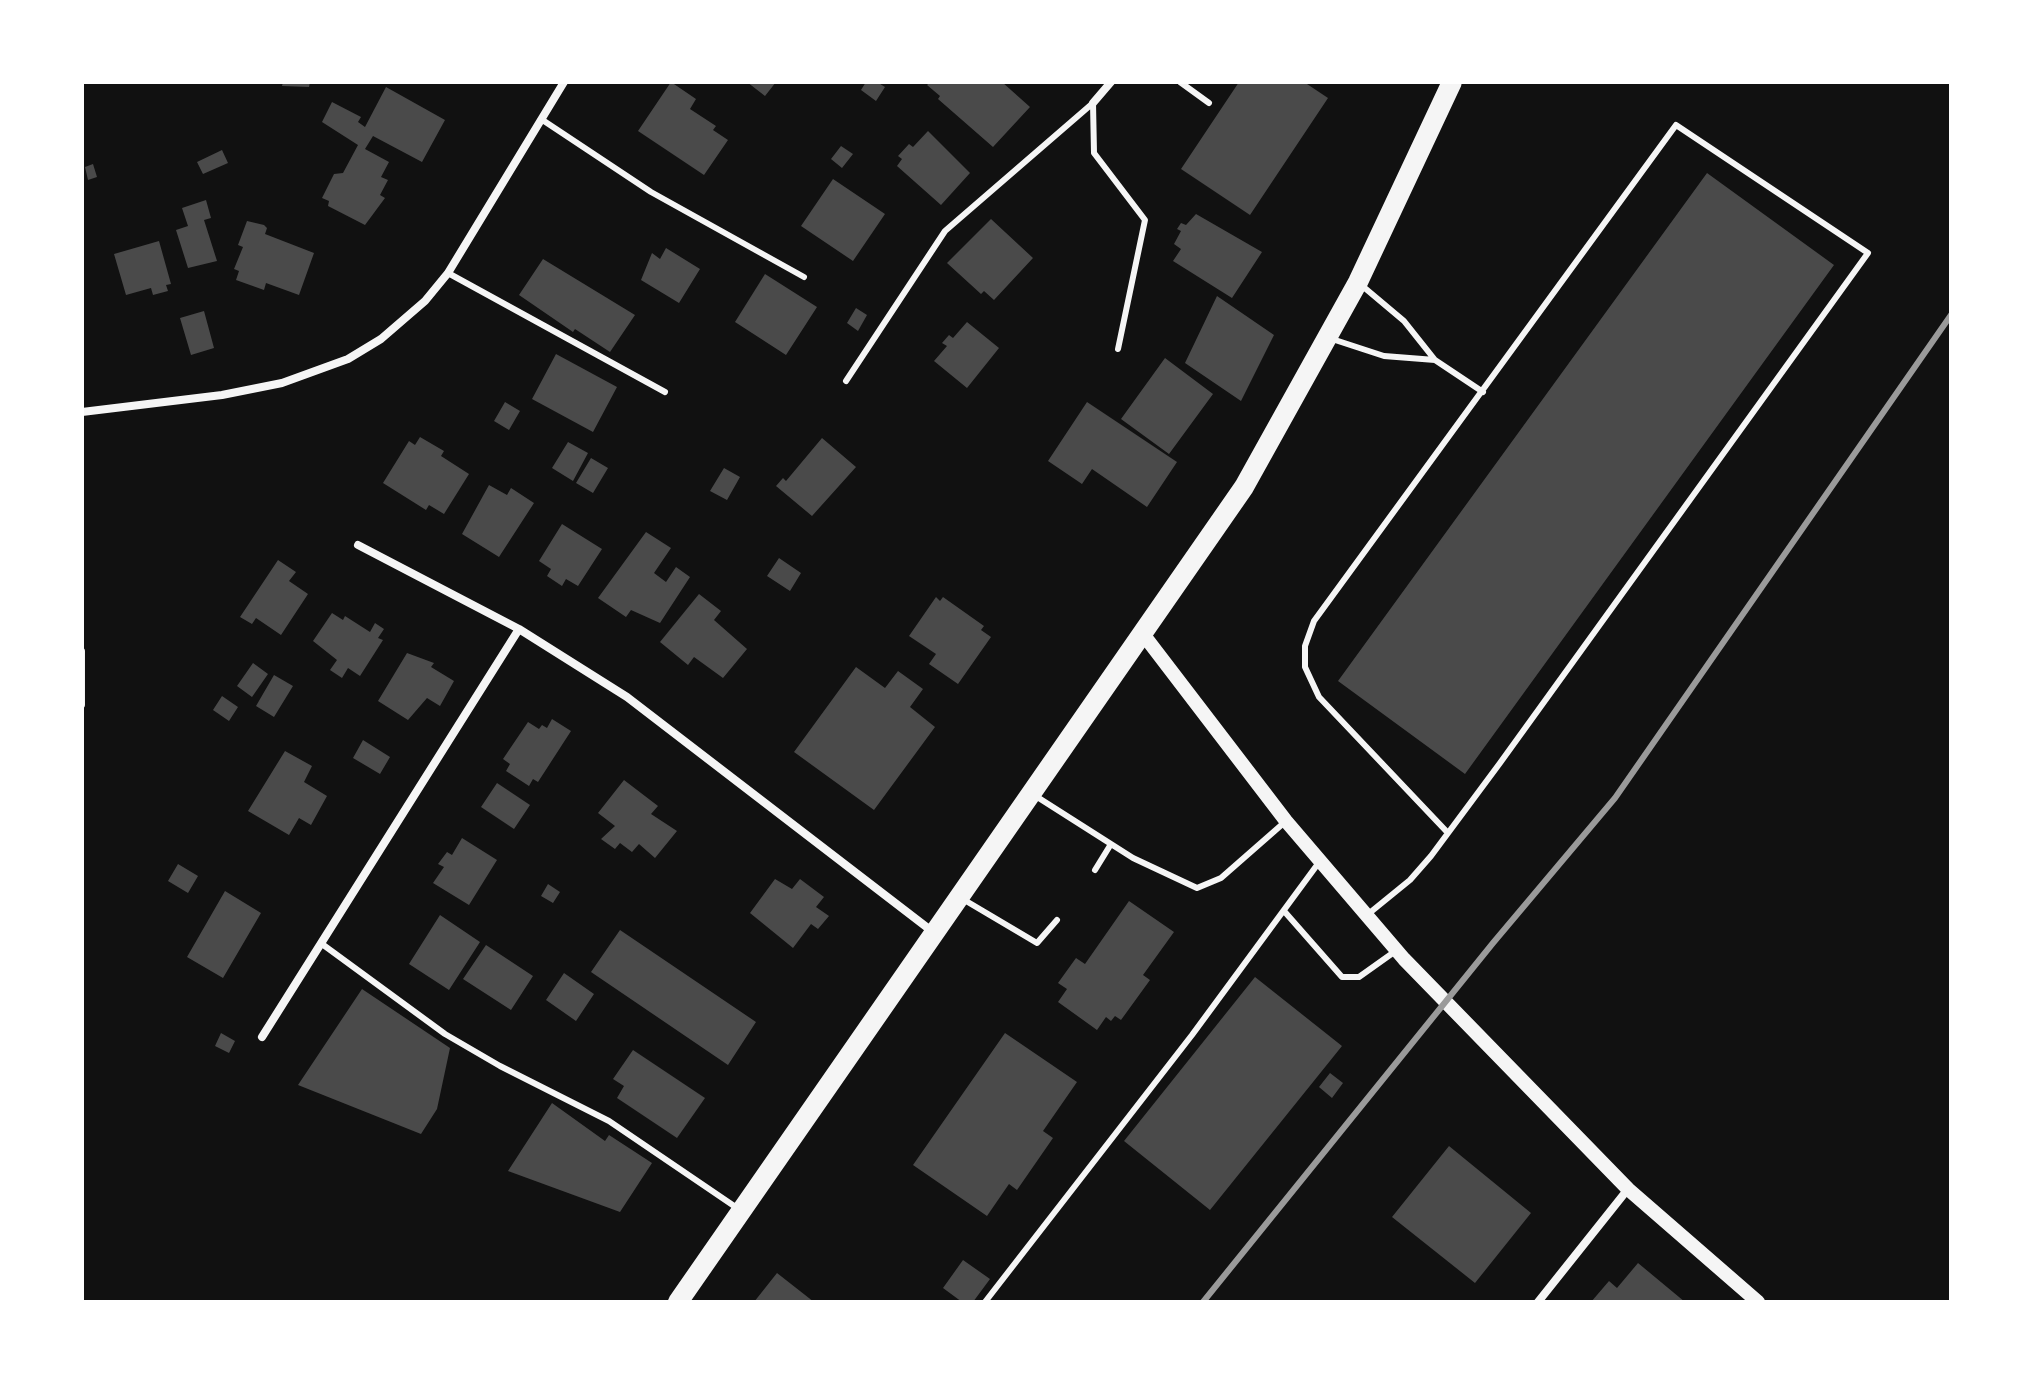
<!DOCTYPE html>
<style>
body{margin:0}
#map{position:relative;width:2033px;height:1384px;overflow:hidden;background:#111;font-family:Montserrat,sans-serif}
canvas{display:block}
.frame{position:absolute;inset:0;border:84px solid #fff;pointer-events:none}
</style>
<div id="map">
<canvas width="2033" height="1384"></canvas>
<div class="frame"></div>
</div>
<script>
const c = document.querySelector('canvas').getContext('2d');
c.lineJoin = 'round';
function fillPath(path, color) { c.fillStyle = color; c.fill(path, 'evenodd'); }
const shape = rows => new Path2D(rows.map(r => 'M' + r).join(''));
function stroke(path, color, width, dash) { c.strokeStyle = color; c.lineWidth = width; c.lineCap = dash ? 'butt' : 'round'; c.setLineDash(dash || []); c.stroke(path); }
fillPath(shape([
 [283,82,310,82,309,87,282,86],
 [671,82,696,99,690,109,716,126,713,130,728,140,704,175,638,131],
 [747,82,776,82,765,96],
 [866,82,877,82,885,87,876,101,861,90],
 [930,82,1002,82,1030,107,993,147,938,99,940,96,927,85],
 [1239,82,1304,82,1328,98,1250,215,1181,169],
 [386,87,445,120,422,162,373,136,365,149,389,162,381,177,388,180,380,195,385,198,365,225,328,206,329,201,322,198,334,174,343,173,358,145,322,122,332,102,361,117,358,122,365,127],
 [928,131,970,173,941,205,897,166,902,159,898,156,909,144,913,147],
 [841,146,853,154,842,168,831,159],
 [222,150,228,163,203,174,197,162],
 [93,164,97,177,88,180,85,167],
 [1707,173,1834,265,1465,774,1338,681],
 [833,179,885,214,853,261,801,226],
 [206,200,211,218,204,220,217,261,188,268,176,230,188,226,182,208],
 [1196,214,1262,252,1232,298,1173,261,1181,249,1174,244,1181,231,1177,229,1181,223,1186,225],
 [991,219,1033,258,994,300,984,291,981,294,947,263],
 [247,221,264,225,267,228,265,234,314,253,299,295,266,283,264,290,236,280,239,271,234,269,243,247,238,245],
 [159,241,171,284,166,285,168,291,153,295,151,288,126,295,114,254],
 [666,248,700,269,679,303,641,280,652,253,660,259],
 [543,259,635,315,610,352,575,329,573,332,519,295],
 [765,274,817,307,786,355,735,322],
 [1217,296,1274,335,1241,401,1185,363],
 [856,308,867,315,858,331,847,323],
 [204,311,214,348,191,355,180,318],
 [967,322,999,348,967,388,934,361,947,346,942,343,949,335,953,338],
 [556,354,617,387,593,432,532,399],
 [1165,358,1213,394,1169,454,1121,419],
 [505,402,520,411,509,430,494,421],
 [1087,402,1177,462,1147,507,1092,469,1082,484,1048,461],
 [420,437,444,451,441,456,469,474,444,514,429,505,426,510,383,483,409,441,415,445],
 [822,438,856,467,812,516,776,486,783,478,786,481],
 [568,442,588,453,573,481,552,468],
 [591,458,608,468,593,493,576,483],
 [724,468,740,477,727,500,710,491],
 [489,485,507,495,511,488,534,503,499,557,462,534],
 [562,524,602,549,578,586,566,579,562,586,547,576,551,569,539,561],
 [646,532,671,548,654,573,666,582,676,567,690,577,660,623,631,610,626,617,598,598],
 [779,558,801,573,790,591,767,576],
 [278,560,296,572,289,581,308,594,281,635,256,618,252,624,240,617],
 [699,594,721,611,714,620,747,649,723,678,694,657,688,665,660,642],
 [936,597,940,601,943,597,984,626,981,630,991,637,958,684,929,664,936,654,909,636],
 [332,613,343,620,345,616,370,632,375,623,384,629,378,638,383,640,360,676,348,668,342,678,330,670,337,660,313,641],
 [407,653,434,663,431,667,454,681,440,706,427,698,408,720,378,701],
 [253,663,268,674,252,697,237,686],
 [856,667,885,688,898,671,923,689,910,707,935,727,874,810,794,752],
 [274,675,293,686,274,717,256,706],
 [222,696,238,707,229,721,213,710],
 [552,719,571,731,538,782,533,779,529,786,506,771,510,764,503,759,528,722,539,729,542,725,547,728],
 [363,740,390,757,380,774,353,758],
 [285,751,312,766,304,782,327,796,311,825,299,818,289,835,248,811],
 [624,780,658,806,651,814,677,831,655,858,639,844,632,852,620,843,615,849,601,839,615,826,598,813],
 [497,783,530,805,514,829,481,807],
 [462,838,497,860,469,905,433,883,444,867,438,864,447,852,452,855],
 [178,864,198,876,188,893,168,881],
 [775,879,792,889,800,879,824,897,816,907,829,916,818,929,811,924,793,948,750,913],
 [548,884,560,892,553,903,541,896],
 [225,891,261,913,223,978,187,957],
 [1129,901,1174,932,1143,975,1150,980,1121,1020,1115,1016,1111,1021,1106,1017,1097,1030,1058,1002,1067,989,1058,983,1076,958,1085,964],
 [440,915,480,942,449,990,409,964],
 [620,930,756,1022,728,1065,591,972],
 [486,945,533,976,511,1010,463,979],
 [564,973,594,994,576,1021,546,1000],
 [1255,977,1342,1046,1210,1210,1124,1141],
 [362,989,450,1048,437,1109,421,1134,298,1085],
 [221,1033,235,1041,229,1053,215,1046],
 [1005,1033,1077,1082,1043,1131,1053,1138,1017,1190,1009,1184,987,1216,913,1165],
 [633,1050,705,1098,677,1138,617,1098,624,1086,613,1079],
 [1330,1073,1343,1083,1332,1098,1319,1087],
 [552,1103,605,1141,609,1135,652,1163,620,1212,508,1171],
 [1449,1146,1531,1213,1475,1283,1392,1217],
 [963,1260,990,1279,973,1302,962,1302,943,1288],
 [1638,1263,1685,1302,1591,1302,1609,1281,1617,1288],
 [777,1273,814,1302,754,1302]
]), '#4a4a4a');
stroke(shape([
 [1180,82,1209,103],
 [1093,103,1094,153,1145,220,1118,349],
 [541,119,651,192,804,277],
 [448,273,665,392],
 [1332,339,1384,356,1435,360,1404,321,1360,284],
 [1435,360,1483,392],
 [846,381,945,231,1093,103],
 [82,651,82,705],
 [1034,795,1133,858,1197,888,1221,878,1286,821],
 [1095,870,1111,844],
 [961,898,1037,943,1057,920],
 [1284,911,1342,977,1359,977,1397,950],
 [1367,915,1410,880,1431,856,1500,763,1868,253,1676,125,1314,621,1305,646,1305,667,1319,697,1448,833],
 [322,944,445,1034,500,1066,609,1121,740,1210],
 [985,1302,1192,1035,1320,861]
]), '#f5f5f5', 6);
stroke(shape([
 [1093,103,1111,82],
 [82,412,222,395,282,383,348,359,381,339,425,301,448,273,564,82],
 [358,545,519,629,627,697,933,932],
 [262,1037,519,629],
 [1538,1302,1628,1189]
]), '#f5f5f5', 8);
stroke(shape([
 [1143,634,1286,821,1404,959,1628,1189,1758,1302]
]), '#f5f5f5', 14);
stroke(shape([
 [678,1302,1244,487,1358,282,1452,82]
]), '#f5f5f5', 20);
stroke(shape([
 [1203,1302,1493,943,1615,798,1951,315]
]), '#9a9a9a', 6);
</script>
